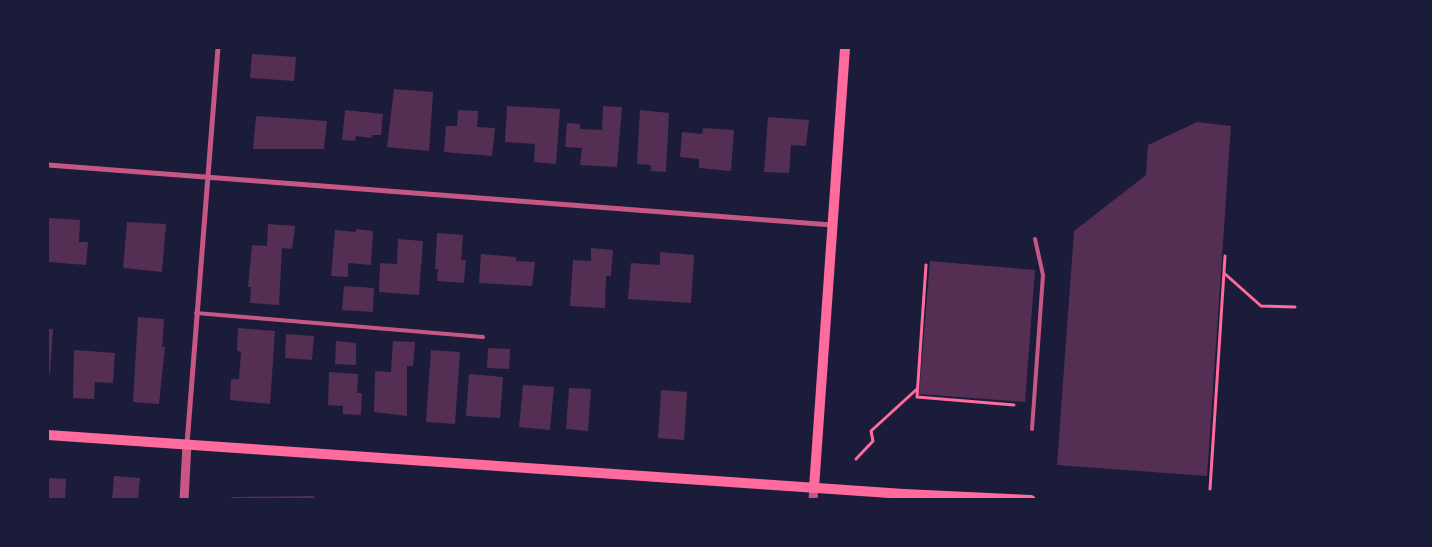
<!DOCTYPE html>
<style>
body{margin:0}
#map{position:relative;width:1432px;height:547px;overflow:hidden;background:#1b1b3a;font-family:"Open Sans",sans-serif}
canvas{display:block}
.frame{position:absolute;inset:0;border:49px solid #1b1b3a;pointer-events:none}
</style>
<div id="map">
<canvas width="1432" height="547"></canvas>
<div class="frame"></div>
</div>
<script>
const c = document.querySelector('canvas').getContext('2d');
c.lineJoin = 'round';
function fillPath(path, color) { c.fillStyle = color; c.fill(path, 'evenodd'); }
const shape = rows => new Path2D(rows.map(r => 'M' + r).join(''));
function stroke(path, color, width, dash) { c.strokeStyle = color; c.lineWidth = width; c.lineCap = dash ? 'butt' : 'round'; c.setLineDash(dash || []); c.stroke(path); }
fillPath(shape([
 [252,54,296,57,294,81,250,78],
 [394,89,433,92,429,151,387,147],
 [507,106,560,109,556,164,534,162,535,144,505,142],
 [603,106,622,107,617,167,580,165,582,148,565,147,567,123,580,124,580,129,602,130],
 [345,110,383,114,381,135,372,135,371,138,356,136,355,141,342,140],
 [458,110,478,111,477,127,495,128,492,156,444,152,446,126,457,126],
 [640,110,669,113,666,172,651,171,651,165,637,164],
 [256,116,327,121,324,149,253,149],
 [768,117,809,120,806,146,791,145,789,173,764,172],
 [1197,122,1231,126,1207,476,1057,465,1074,231,1146,175,1148,145],
 [703,128,734,130,731,171,699,168,699,159,680,157,682,132,702,134],
 [48,218,80,220,79,242,88,242,86,265,48,262],
 [127,222,166,224,162,272,123,268],
 [268,224,295,226,292,249,282,248,279,305,250,303,251,287,248,287,252,245,267,246],
 [356,229,373,231,371,265,348,263,348,277,331,276,335,230,356,232],
 [437,233,463,235,461,260,466,260,464,283,437,281,438,269,435,269],
 [398,239,423,241,419,295,379,292,380,263,397,264],
 [591,248,613,250,611,276,606,276,605,308,570,306,573,260,591,261],
 [660,252,694,255,691,303,628,299,631,263,660,265],
 [481,254,516,257,516,261,535,262,532,286,479,283],
 [930,261,1035,270,1025,402,919,394],
 [344,286,374,288,373,312,342,310],
 [138,317,164,319,162,347,165,347,159,404,133,402],
 [238,328,275,331,270,404,230,400,231,379,239,379,241,352,237,351],
 [48,329,53,329,50,373,48,373],
 [286,334,314,336,312,360,285,358],
 [336,341,356,343,356,365,335,364],
 [393,341,415,342,413,366,407,366,407,416,374,412,375,371,391,372],
 [488,348,510,349,509,369,487,368],
 [74,350,115,353,113,383,95,382,94,399,73,398],
 [431,350,460,352,455,424,426,422],
 [329,372,358,374,357,393,362,393,361,415,343,414,343,406,328,405],
 [469,374,503,377,500,418,466,416],
 [523,385,554,387,550,430,519,427],
 [569,388,591,389,588,431,566,429],
 [661,390,687,392,684,440,658,438],
 [114,476,140,478,138,498,144,500,112,500],
 [48,478,66,479,65,500,48,500],
 [314,496,314,500,231,500,231,497]
]), '#542f53');
stroke(shape([
 [926,265,917,397,1014,405],
 [1224,273,1261,306,1295,307],
 [856,459,873,441,871,431,917,389],
 [1210,489,1225,256]
]), '#ff6b9d', 3);
stroke(shape([
 [196,313,483,337],
 [1032,429,1043,275,1035,239]
]), '#c65784', 4);
stroke(shape([
 [48,165,832,225],
 [187,444,218,48]
]), '#c65784', 5);
stroke(shape([
 [184,500,187,444],
 [813,500,814,488]
]), '#c65784', 9);
stroke(shape([
 [48,435,904,494,1031,500],
 [814,488,845,48]
]), '#ff6b9d', 10);
</script>
